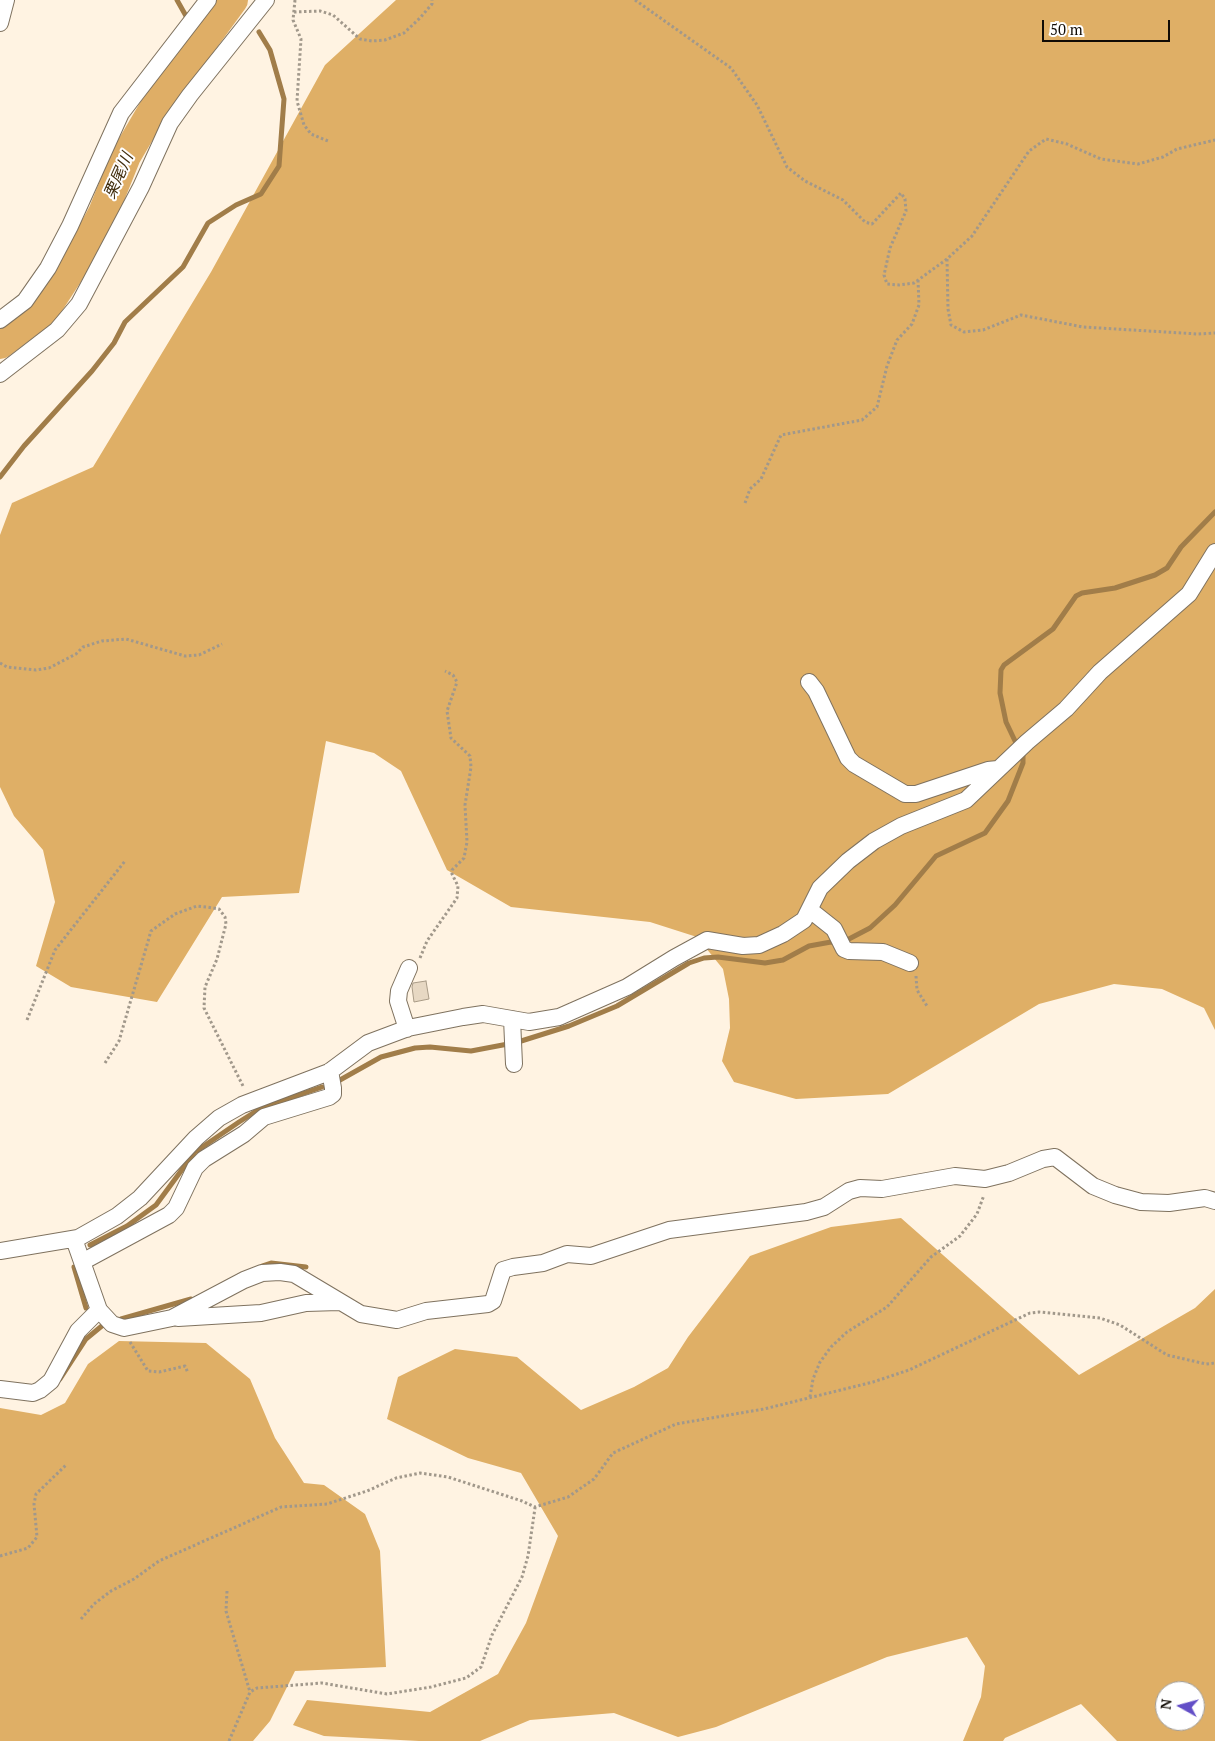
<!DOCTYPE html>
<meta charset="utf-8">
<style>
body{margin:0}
#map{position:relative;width:1215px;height:1741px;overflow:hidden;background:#fff3e2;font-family:"PT Serif",serif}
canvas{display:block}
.north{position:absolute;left:1155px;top:1681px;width:50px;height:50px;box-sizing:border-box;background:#fff;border:1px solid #9f9d9b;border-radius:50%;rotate:277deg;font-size:14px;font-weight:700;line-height:20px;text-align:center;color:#100b05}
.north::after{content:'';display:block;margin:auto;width:18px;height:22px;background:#634fc7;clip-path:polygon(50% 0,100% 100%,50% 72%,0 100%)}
.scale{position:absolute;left:1042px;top:20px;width:128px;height:22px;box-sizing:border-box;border:2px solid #100b05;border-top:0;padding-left:6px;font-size:15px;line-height:18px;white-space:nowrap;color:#100b05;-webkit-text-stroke:4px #fff;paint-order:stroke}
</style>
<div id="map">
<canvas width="1215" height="1741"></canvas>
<div class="north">N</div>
<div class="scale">50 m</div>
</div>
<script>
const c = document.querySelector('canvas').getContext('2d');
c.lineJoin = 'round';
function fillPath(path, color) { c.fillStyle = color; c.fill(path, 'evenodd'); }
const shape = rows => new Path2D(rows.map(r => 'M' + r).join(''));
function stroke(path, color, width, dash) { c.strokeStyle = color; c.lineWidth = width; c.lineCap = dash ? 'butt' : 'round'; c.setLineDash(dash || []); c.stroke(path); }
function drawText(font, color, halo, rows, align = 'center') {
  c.font = font + ' "PT Serif","Noto Sans JP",serif'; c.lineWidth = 4; c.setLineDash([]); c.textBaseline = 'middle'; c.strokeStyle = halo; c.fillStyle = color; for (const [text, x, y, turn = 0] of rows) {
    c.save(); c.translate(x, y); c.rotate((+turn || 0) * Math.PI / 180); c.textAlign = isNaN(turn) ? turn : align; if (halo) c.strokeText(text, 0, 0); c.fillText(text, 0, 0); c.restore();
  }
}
fillPath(shape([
 [396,0,1215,0,1215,1030,1204,1008,1162,989,1114,984,1039,1004,888,1094,796,1099,734,1082,722,1061,730,1028,729,999,723,969,697,937,650,922,511,907,447,870,401,771,374,753,326,741,299,893,222,897,157,1002,71,987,36,966,55,902,43,850,14,816,0,787,0,535,12,503,93,467,211,272,325,65],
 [901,1218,1079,1375,1195,1308,1215,1289,1215,1741,1117,1741,1081,1704,1005,1738,1003,1741,963,1741,981,1697,985,1666,967,1637,887,1657,716,1727,678,1737,614,1713,530,1720,480,1741,419,1741,324,1736,293,1725,307,1700,430,1712,498,1674,526,1623,558,1536,521,1473,468,1458,387,1419,398,1377,455,1349,517,1357,581,1410,634,1387,668,1368,688,1337,750,1256,831,1227],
 [1165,1691,1195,1691,1195,1721,1165,1721],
 [119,1341,206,1343,250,1379,275,1438,304,1483,324,1485,365,1514,380,1551,386,1667,295,1671,270,1721,253,1741,0,1741,0,1408,41,1415,65,1403,88,1364]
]), '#dfaf66');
stroke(shape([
 [177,0,186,16],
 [0,477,24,446,92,371,114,343,125,322,183,267,208,223,236,205,261,194,279,166,284,99,270,50,259,32],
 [1016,743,1006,722,1000,693,1001,670,1004,665,1053,629,1076,596,1082,593,1115,588,1155,575,1167,568,1181,547,1215,512],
 [847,940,870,928,895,905,936,856,985,833,1008,801,1023,763,1023,755],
 [518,1042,569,1026,617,1006,689,963,704,958,718,957,765,963,783,960,809,946,831,942,837,943],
 [340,1080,381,1057,415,1048,430,1047,471,1051,508,1044],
 [90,1245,127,1226,156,1205,195,1152,239,1122,261,1108,322,1087],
 [262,1266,271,1263,306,1267],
 [74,1267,86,1308],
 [121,1319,191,1299],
 [60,1379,86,1339,103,1325]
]), '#a17d49', 5);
stroke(shape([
 [0,344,44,311,81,254,103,213,126,156,153,110,233,0]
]), '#dfae66', 30);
const building = shape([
 [426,981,429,999,414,1002,412,987,413,983,426,981]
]);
fillPath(building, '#e7d8c3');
stroke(building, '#a99b87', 1);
const street = shape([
 [0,23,6,0],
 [0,320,25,301,48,268,70,226,121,113,208,0],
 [0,374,57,330,79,304,141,187,170,123,190,95,266,0],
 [809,682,816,691,848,758,854,764,905,794,916,794,988,770,998,769],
 [810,910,834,929,844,949,849,951,883,952,910,963],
 [512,1019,514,1064],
 [407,1029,398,1001,399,991,409,968],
 [74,1239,99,1310,112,1324,124,1328,172,1318,244,1280,262,1273,280,1272,294,1274,361,1314,397,1320,426,1311,488,1304,493,1301,503,1270,513,1267,543,1263,567,1254,591,1256,669,1230,806,1212,824,1207,849,1191,860,1188,882,1189,955,1176,985,1179,1009,1173,1043,1159,1055,1157,1093,1186,1115,1195,1141,1202,1169,1203,1205,1198,1215,1201],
 [0,1251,78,1238,117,1216,140,1198,196,1138,219,1118,242,1105,329,1072,368,1043,408,1028,463,1017,483,1014,529,1022,559,1017,627,987,674,958,707,940,743,946,759,945,783,934,804,920,820,888,848,861,874,841,901,826,966,800,1027,742,1066,709,1100,672,1189,594,1215,552],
 [82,1262,169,1215,176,1208,195,1168,204,1159,244,1134,264,1117,329,1097,333,1094,333,1088,330,1071],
 [178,1318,261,1313,306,1303,339,1302],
 [0,1389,33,1393,40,1390,51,1381,78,1331,99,1310]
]);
stroke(street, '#7f725f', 18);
stroke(shape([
 [295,0,293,20,301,39,297,101,304,125,311,134,328,141],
 [635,0,731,68,757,105,787,167,805,181,843,200,865,222,872,224,901,193,905,199,906,211,890,248,884,275,887,284,899,285,914,283,947,259,972,236,1029,151,1046,139,1067,144,1101,159,1138,164,1163,157,1177,149,1215,140],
 [294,12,320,11,333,15,360,39,372,41,385,40,404,33,420,18,432,4,432,0],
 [947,259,948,309,951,325,964,332,983,330,1021,315,1083,327,1198,334,1215,333],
 [745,503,750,489,761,479,781,435,862,420,877,407,887,366,897,340,912,324,919,305,918,280],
 [0,663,7,667,36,670,49,668,76,654,83,647,102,641,126,639,185,656,199,655,222,644],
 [420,958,427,941,457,898,458,886,452,874,452,870,464,858,467,842,465,805,471,767,470,756,451,738,447,711,457,682,453,675,445,671],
 [916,976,917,990,927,1006],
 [27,1020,55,950,125,861],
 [105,1063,119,1041,151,931,175,914,197,906,207,907,219,909,225,917,226,924,217,959,205,987,204,1008,244,1088],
 [130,1342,148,1371,159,1372,185,1366,188,1373],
 [810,1397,813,1379,820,1362,831,1347,847,1332,887,1307,931,1257,960,1236,977,1214,984,1195],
 [0,1556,28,1548,37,1537,34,1504,36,1494,66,1465],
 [227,1591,226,1611,250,1692],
 [81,1619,94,1604,111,1591,134,1579,159,1561,281,1507,327,1504,367,1491,396,1478,420,1473,448,1477,522,1501,535,1507,568,1497,594,1479,613,1453,676,1424,764,1409,873,1382,909,1370,1030,1313,1039,1312,1100,1318,1120,1325,1167,1355,1206,1364,1215,1363],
 [229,1741,250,1692,257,1688,322,1683,387,1694,431,1687,466,1678,481,1667,492,1635,522,1577,528,1556,535,1508]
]), '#a1988b', 3, [2.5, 2.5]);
stroke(street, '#fff', 16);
drawText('italic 16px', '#422e0e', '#fff', [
 ["栗尾川",119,176,-66]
]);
</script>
